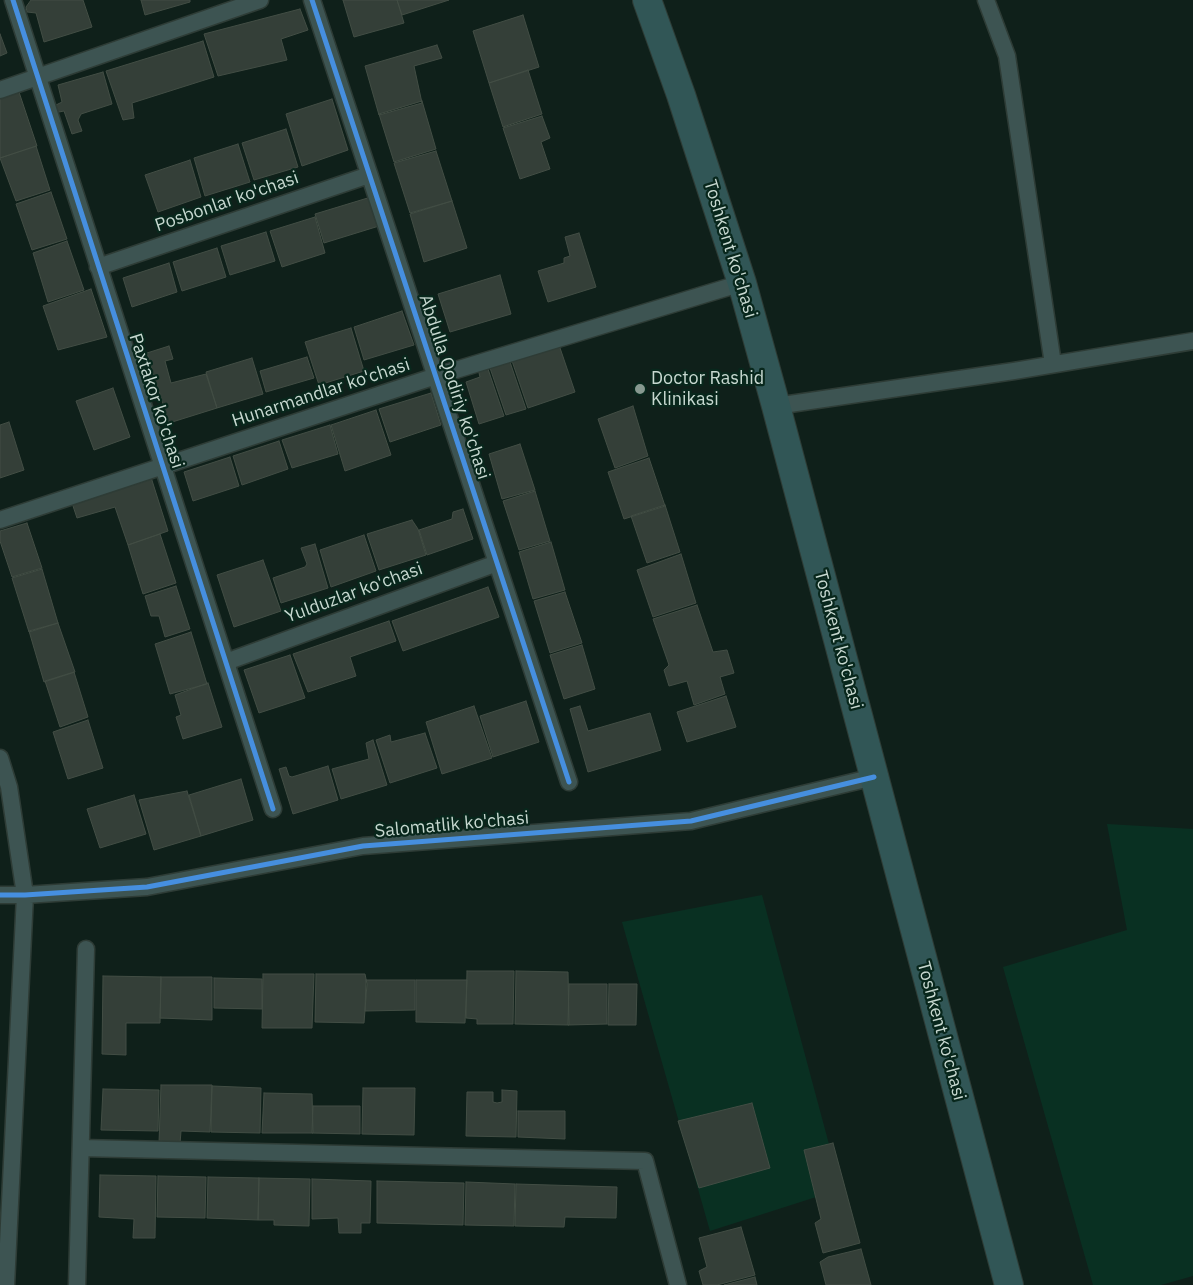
<!DOCTYPE html>
<style>
body{margin:0}
canvas{display:block;background:#0f201a}
</style>
<canvas width="1193" height="1285"></canvas>
<script>
const c = document.querySelector('canvas').getContext('2d');
c.lineJoin = 'round';
function fillPath(path, color) { c.fillStyle = color; c.fill(path, 'evenodd'); }
const shape = rows => new Path2D(rows.map(r => 'M' + r).join(''));
function stroke(path, color, width, dash) { c.strokeStyle = color; c.lineWidth = width; c.lineCap = dash ? 'butt' : 'round'; c.setLineDash(dash || []); c.stroke(path); }
function drawText(font, color, halo, rows, align = 'center') {
  c.font = font + ' "IBM Plex Sans",sans-serif'; c.lineWidth = 4.5; c.setLineDash([]); c.textBaseline = 'middle'; c.strokeStyle = halo; c.fillStyle = color; for (const [text, x, y, turn = 0] of rows) {
    c.save(); c.translate(x, y); c.rotate((+turn || 0) * Math.PI / 180); c.textAlign = isNaN(turn) ? turn : align; if (halo) c.strokeText(text, 0, 0); c.fillText(text, 0, 0); c.restore();
  }
}
fillPath(shape([
 [1107,824,1193,829,1193,1276,1161,1285,1093,1285,1003,967,1127,930],
 [762,895,841,1189,710,1231,622,922]
]), '#093022');
const building = shape([
 [31,0,83,0,92,27,44,42,36,13,27,12,26,7,31,0],
 [141,0,190,0,190,2,145,15,141,0],
 [343,0,397,0,404,23,354,37,343,0],
 [397,0,449,0,402,15,397,0],
 [300,9,308,30,281,39,287,60,218,76,204,34,300,9],
 [523,15,539,67,489,83,473,31,523,15],
 [0,34,7,53,0,56,0,34],
 [203,41,214,77,132,103,134,118,123,120,106,71,203,41],
 [437,45,442,58,414,66,422,103,379,115,365,66,437,45],
 [528,70,542,114,503,127,489,83,528,70],
 [103,72,112,104,81,114,78,120,82,131,72,134,64,111,54,113,52,107,62,102,58,85,103,72],
 [19,92,37,146,0,158,0,98,19,92],
 [332,99,348,150,302,166,286,114,332,99],
 [422,101,436,149,394,162,379,114,422,101],
 [542,116,550,138,541,142,550,169,520,179,503,128,542,116],
 [286,129,298,167,254,180,242,143,286,129],
 [238,144,250,182,205,196,194,158,238,144],
 [36,146,50,190,16,201,0,158,36,146],
 [436,151,452,201,410,213,394,163,436,151],
 [190,160,201,197,158,212,145,175,190,160],
 [51,192,67,239,32,250,16,204,51,192],
 [371,197,379,226,324,243,315,214,371,197],
 [452,201,467,248,424,262,410,214,452,201],
 [315,217,325,253,282,267,270,231,315,217],
 [266,232,275,261,230,275,221,246,266,232],
 [579,233,596,287,548,302,538,271,564,263,564,258,570,256,565,237,579,233],
 [67,241,84,290,48,302,33,253,67,241],
 [217,248,226,277,182,291,173,262,217,248],
 [169,263,177,292,132,307,123,278,169,263],
 [500,275,511,314,450,332,438,294,500,275],
 [91,289,107,337,58,350,43,306,91,289],
 [402,311,414,345,364,360,354,327,402,311],
 [351,328,364,371,319,385,305,342,351,328],
 [558,342,575,392,528,408,511,358,558,342],
 [169,346,173,359,165,361,171,383,206,374,217,408,169,423,147,353,169,346],
 [307,357,314,378,266,392,260,371,307,357],
 [252,358,263,394,217,408,206,372,252,358],
 [509,359,526,409,506,415,489,365,509,359],
 [487,366,504,416,479,424,466,382,480,377,478,369,487,366],
 [113,388,130,437,94,450,76,401,113,388],
 [431,393,441,425,390,442,379,409,431,393],
 [633,406,648,456,615,468,598,419,633,406],
 [376,410,391,455,345,471,331,425,376,410],
 [9,422,24,470,0,478,0,425,9,422],
 [330,425,338,454,292,468,282,440,330,425],
 [279,441,288,469,242,485,233,456,279,441],
 [520,444,535,490,502,499,489,454,520,444],
 [230,457,239,486,193,501,184,472,230,457],
 [649,458,665,506,624,519,608,472,649,458],
 [150,474,168,531,128,545,115,507,77,518,71,500,150,474],
 [535,491,550,541,519,550,503,501,535,491],
 [665,505,680,552,647,563,631,516,665,505],
 [463,509,473,539,427,555,419,530,452,519,453,512,463,509],
 [412,520,418,529,426,555,379,570,367,534,412,520],
 [27,523,42,568,12,577,0,541,0,531,27,523],
 [160,534,176,583,143,594,128,545,160,534],
 [364,535,376,571,331,587,320,550,364,535],
 [551,542,565,590,533,599,519,552,551,542],
 [315,544,328,588,281,603,273,578,305,567,307,564,301,548,315,544],
 [681,554,696,603,653,617,637,570,681,554],
 [263,560,281,611,234,627,217,575,263,560],
 [42,569,58,623,29,632,12,578,42,569],
 [176,586,190,629,165,637,159,616,151,616,145,596,176,586],
 [488,587,499,617,403,651,392,621,488,587],
 [565,592,582,643,550,653,534,601,565,592],
 [697,605,713,652,727,650,734,673,720,677,725,694,694,705,687,681,669,686,664,670,669,665,653,619,697,605],
 [389,621,396,641,350,657,356,676,308,692,293,654,389,621],
 [58,623,75,672,44,682,29,631,58,623],
 [191,632,207,684,170,694,155,644,191,632],
 [582,645,595,689,564,699,550,655,582,645],
 [290,655,305,698,259,713,244,670,290,655],
 [74,672,88,717,60,727,45,681,74,672],
 [208,683,222,727,183,739,176,717,181,715,175,695,208,683],
 [726,696,736,727,687,742,677,712,726,696],
 [526,701,539,742,493,757,480,716,526,701],
 [474,706,492,758,442,774,426,722,474,706],
 [580,706,588,731,650,713,661,750,588,772,570,709,580,706],
 [88,720,103,768,68,779,53,732,88,720],
 [425,733,437,768,390,783,376,740,390,735,391,742,425,733],
 [373,740,387,785,341,799,332,769,369,759,366,743,373,740],
 [328,766,338,800,293,814,279,769,286,767,289,776,292,777,328,766],
 [241,779,253,820,201,836,189,795,241,779],
 [187,791,201,836,154,850,139,800,187,791],
 [134,795,146,834,100,848,87,809,134,795],
 [467,971,514,971,513,1024,477,1024,477,1019,466,1018,467,971],
 [516,971,568,972,569,1025,515,1024,516,971],
 [263,974,314,974,312,1028,262,1028,263,974],
 [316,974,365,974,367,984,364,1023,315,1022,316,974],
 [103,976,161,977,160,1023,126,1023,126,1055,102,1054,103,976],
 [161,977,212,977,212,1020,160,1018,161,977],
 [214,978,262,979,262,1009,214,1008,214,978],
 [366,980,415,980,415,1010,365,1011,366,980],
 [416,980,467,980,465,1023,416,1022,416,980],
 [569,984,607,984,607,1024,568,1025,569,984],
 [609,984,637,984,636,1025,608,1025,609,984],
 [161,1085,212,1085,210,1132,181,1131,180,1144,159,1143,161,1085],
 [212,1086,261,1088,260,1133,211,1132,212,1086],
 [363,1088,415,1088,414,1135,362,1134,363,1088],
 [103,1089,159,1090,158,1131,101,1130,103,1089],
 [502,1090,517,1091,516,1137,466,1136,467,1092,493,1092,493,1102,497,1103,502,1102,502,1090],
 [264,1093,312,1094,313,1133,262,1133,264,1093],
 [752,1103,770,1168,699,1188,678,1121,752,1103],
 [313,1106,360,1106,360,1134,312,1133,313,1106],
 [518,1111,565,1111,565,1139,518,1137,518,1111],
 [833,1143,860,1243,823,1253,815,1223,821,1219,804,1150,833,1143],
 [100,1175,156,1176,155,1238,133,1238,134,1219,99,1217,100,1175],
 [158,1176,206,1177,205,1218,157,1217,158,1176],
 [208,1177,259,1178,258,1220,207,1218,208,1177],
 [259,1178,310,1179,309,1226,274,1225,274,1220,258,1220,259,1178],
 [312,1179,371,1181,370,1223,361,1223,361,1233,339,1233,338,1218,312,1219,312,1179],
 [377,1181,464,1183,463,1225,377,1223,377,1181],
 [466,1182,515,1184,514,1226,465,1225,466,1182],
 [516,1184,617,1187,616,1218,565,1217,564,1227,515,1226,516,1184],
 [741,1227,755,1275,717,1285,703,1285,699,1271,707,1267,699,1238,741,1227],
 [861,1249,871,1285,826,1285,820,1262,828,1257,861,1249],
 [755,1277,757,1285,724,1285,755,1277]
]);
fillPath(building, '#343f38');
stroke(building, '#424d44', 1);
const street = shape([
 [13,0,273,809],
 [312,0,569,782],
 [986,0,1007,56,1053,364],
 [0,90,260,0],
 [98,267,369,175],
 [776,406,1014,371,1193,341],
 [0,520,436,376,742,283],
 [226,662,497,563],
 [0,758,9,787,25,895,6,1285],
 [0,895,25,895,147,887,363,846,691,821,874,777],
 [81,1148,645,1161,678,1285],
 [77,1285,86,949]
]);
const highway = shape([
 [647,0,681,95,742,283,776,406,1009,1285]
]);
stroke(street, '#2e3c36', 19);
stroke(highway, '#2e3c36', 30);
stroke(street, '#3d5452', 16);
stroke(highway, '#315656', 28);
stroke(shape([
 [13,0,273,809],
 [312,0,569,782],
 [0,895,25,895,147,887,363,846,691,821,874,777]
]), '#468fdf', 5);
for (const [x, y, r, color] of [
 [640,389,6,"#879890"]
]) { const dot = new Path2D(); dot.arc(x, y, r, 0, 2 * Math.PI); c.fillStyle = color; c.fill(dot); stroke(dot, '#08271c', 2); }
drawText('18px', '#c7d8d0', '#08271c', [
 ["Posbonlar ko'chasi",227,202,-19],
 ["Toshkent ko'chasi",730,249,73],
 ["Abdulla Qodiriy ko'chasi",454,387,72],
 ["Hunarmandlar ko'chasi",321,393,-18],
 ["Paxtakor ko'chasi",156,401,72],
 ["Yulduzlar ko'chasi",354,593,-20],
 ["Toshkent ko'chasi",838,640,75],
 ["Salomatlik ko'chasi",452,825,-5],
 ["Toshkent ko'chasi",941,1031,75]
]);
drawText('18px', '#c7d8d0', '#08271c', [
 ["Doctor Rashid",651,379],
 ["Klinikasi",651,400]
], 'left');
</script>
